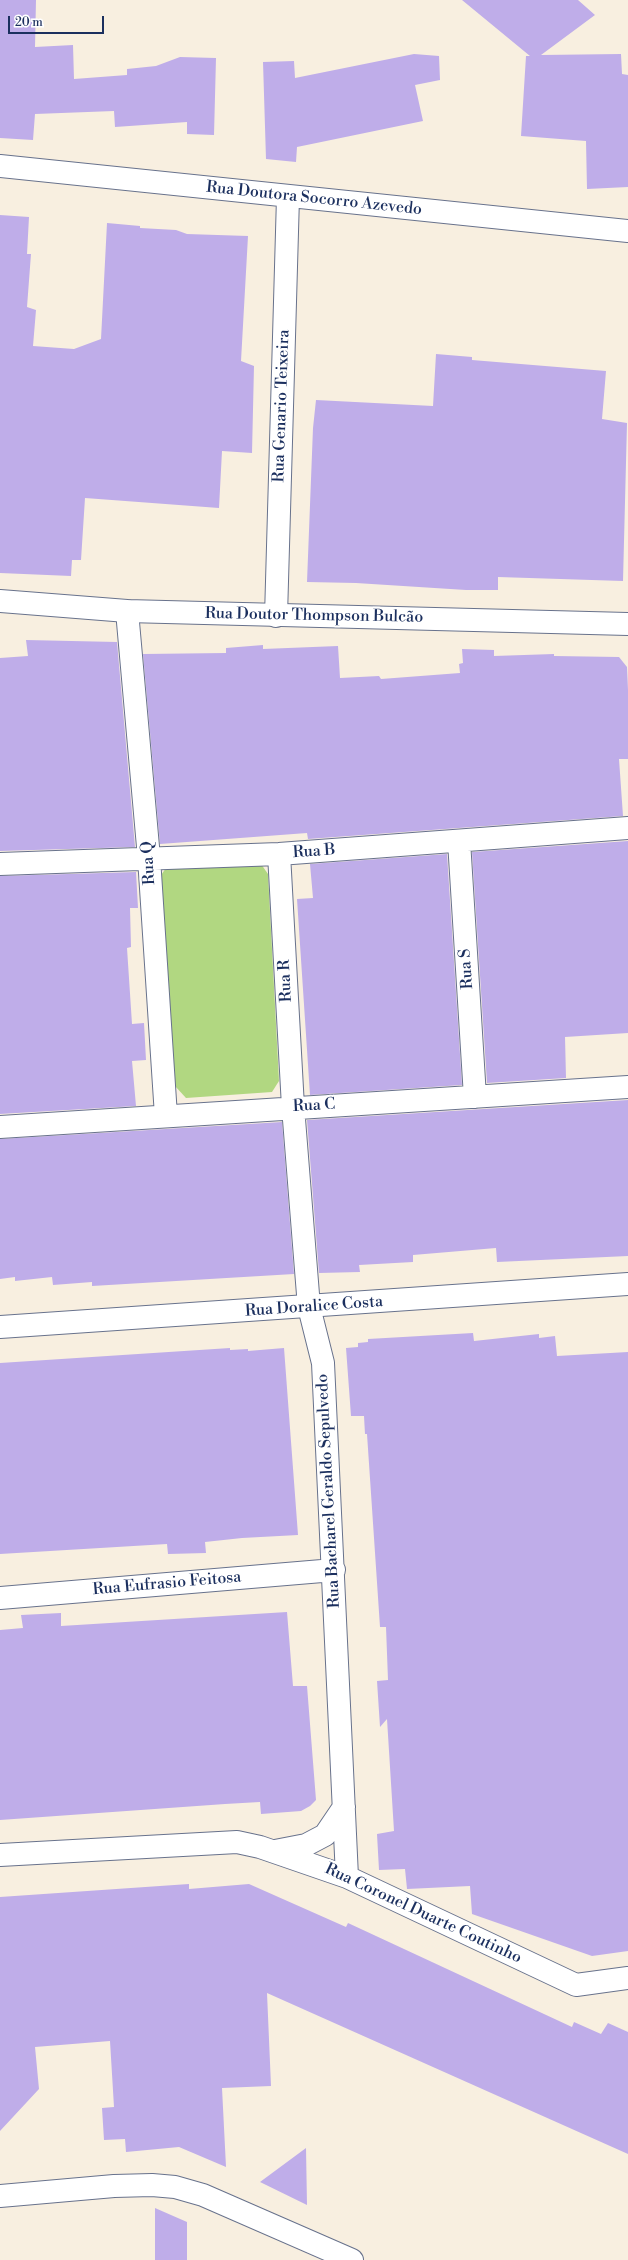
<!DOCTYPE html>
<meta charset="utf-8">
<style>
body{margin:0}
#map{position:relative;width:628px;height:2260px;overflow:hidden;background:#f8efe0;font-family:"Libre Bodoni",serif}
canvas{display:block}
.scale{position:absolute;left:8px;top:16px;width:96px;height:18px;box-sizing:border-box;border:2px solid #1b2f5e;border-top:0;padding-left:5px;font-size:12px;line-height:14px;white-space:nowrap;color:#1b2f5e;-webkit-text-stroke:3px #fff;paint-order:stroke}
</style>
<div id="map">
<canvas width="628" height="2260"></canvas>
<div class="scale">20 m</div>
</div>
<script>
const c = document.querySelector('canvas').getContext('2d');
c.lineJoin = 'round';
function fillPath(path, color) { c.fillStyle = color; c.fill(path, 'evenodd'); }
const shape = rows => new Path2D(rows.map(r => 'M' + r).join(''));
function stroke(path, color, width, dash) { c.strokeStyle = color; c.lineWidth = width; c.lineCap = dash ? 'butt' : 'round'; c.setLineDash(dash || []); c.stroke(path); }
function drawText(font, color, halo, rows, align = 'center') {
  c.font = font + ' "Libre Bodoni",serif'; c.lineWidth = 4; c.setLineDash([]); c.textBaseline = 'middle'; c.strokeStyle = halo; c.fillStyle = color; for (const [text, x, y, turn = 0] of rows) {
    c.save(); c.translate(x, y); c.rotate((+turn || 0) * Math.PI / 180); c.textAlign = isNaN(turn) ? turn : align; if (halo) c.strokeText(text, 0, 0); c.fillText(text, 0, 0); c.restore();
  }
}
fillPath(shape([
 [261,864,268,874,279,1081,272,1092,186,1098,175,1086,159,878,166,868]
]), '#b1d781');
fillPath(shape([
 [0,0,36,0,35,47,73,45,74,79,127,75,127,69,156,66,180,57,216,58,214,135,187,134,187,122,115,127,114,111,35,114,33,140,0,138],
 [462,0,578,0,595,15,541,55,621,54,622,74,628,75,628,187,587,189,586,141,521,136,526,56,530,56],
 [414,54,439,56,440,80,415,85,423,121,297,147,296,162,266,159,263,62,294,61,295,78],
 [0,215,29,217,27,254,31,254,27,307,36,310,33,346,74,349,101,339,107,223,140,226,140,228,176,230,187,234,248,236,241,361,254,366,252,453,222,451,219,508,85,498,81,560,72,560,71,576,0,573],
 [436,354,472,357,472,360,606,371,602,419,627,423,623,581,498,577,498,590,466,590,356,583,307,582,313,428,316,400,433,406],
 [26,640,117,642,135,847,0,851,0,658,28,656],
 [263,645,263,649,338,646,340,678,379,676,381,679,460,673,459,664,463,663,462,649,494,650,494,656,554,654,554,656,619,657,627,667,628,690,628,759,619,759,623,816,308,839,307,833,160,844,143,654,226,653,226,648],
 [628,841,628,1033,565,1037,566,1078,487,1083,472,852],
 [447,854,462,1085,310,1095,297,899,313,898,310,864],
 [136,872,138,908,130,908,131,947,127,948,132,1024,144,1023,146,1060,132,1061,136,1106,0,1114,0,876],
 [628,1100,628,1256,497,1262,496,1248,413,1255,413,1262,359,1265,360,1272,319,1273,307,1120],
 [282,1122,294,1274,92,1286,92,1282,53,1285,52,1277,15,1281,15,1277,0,1279,0,1139],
 [473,1333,474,1341,539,1334,539,1338,555,1336,557,1356,628,1352,628,1951,592,1956,472,1914,470,1886,407,1889,405,1869,379,1870,377,1834,394,1831,387,1719,380,1727,377,1681,388,1680,386,1627,380,1627,367,1434,365,1434,364,1416,351,1416,346,1348,358,1347,358,1343,368,1342,368,1339],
 [230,1348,230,1350,248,1349,248,1351,284,1348,298,1535,242,1538,205,1542,206,1553,168,1554,167,1544,0,1554,0,1363],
 [287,1612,293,1686,307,1686,316,1800,310,1806,301,1811,261,1814,260,1802,225,1804,0,1820,0,1630,23,1628,21,1615,61,1613,61,1626],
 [189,1884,189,1889,249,1884,346,1927,348,1923,572,2027,574,2022,601,2034,608,2023,628,2032,628,2154,267,1993,271,2086,222,2088,226,2167,179,2147,126,2152,125,2139,104,2140,102,2108,114,2107,110,2041,35,2047,39,2089,0,2131,0,1897],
 [306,2148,307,2205,260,2182],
 [155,2208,187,2222,187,2260,155,2260]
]), '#bfade9');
const street = shape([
 [0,166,628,231],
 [127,611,149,858,166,1116],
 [276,616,288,197],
 [459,841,475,1097],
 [279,854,293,1107,309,1307,323,1363,347,1877],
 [0,864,279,854,628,828],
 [0,1127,628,1087],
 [0,1598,334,1570],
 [275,1851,306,1845,325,1835,344,1807],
 [0,1855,237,1842,260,1847,347,1877,576,1985,628,1978],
 [0,2196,114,2186,152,2185,175,2187,203,2195,352,2260]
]);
const secondary = shape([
 [0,601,127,611,628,624],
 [0,1327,628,1284]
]);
stroke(street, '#68728c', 24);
stroke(secondary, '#68728c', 24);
stroke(street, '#fff', 22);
stroke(secondary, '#fff', 22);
drawText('16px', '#1b2f5e', '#fff', [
 ["Rua Doutora Socorro Azevedo",314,199,6],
 ["Rua Genario Teixeira",282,406,-88],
 ["Rua Doutor Thompson Bulcão",314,616,1],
 ["Rua B",314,852,-4],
 ["Rua Q",149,863,-94],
 ["Rua S",467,969,-94],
 ["Rua R",286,981,-93],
 ["Rua C",314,1106,-3],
 ["Rua Doralice Costa",314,1307,-4],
 ["Rua Bacharel Geraldo Sepulvedo",329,1491,-93],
 ["Rua Eufrasio Feitosa",167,1584,-5],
 ["Rua Coronel Duarte Coutinho",423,1914,25]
]);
</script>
